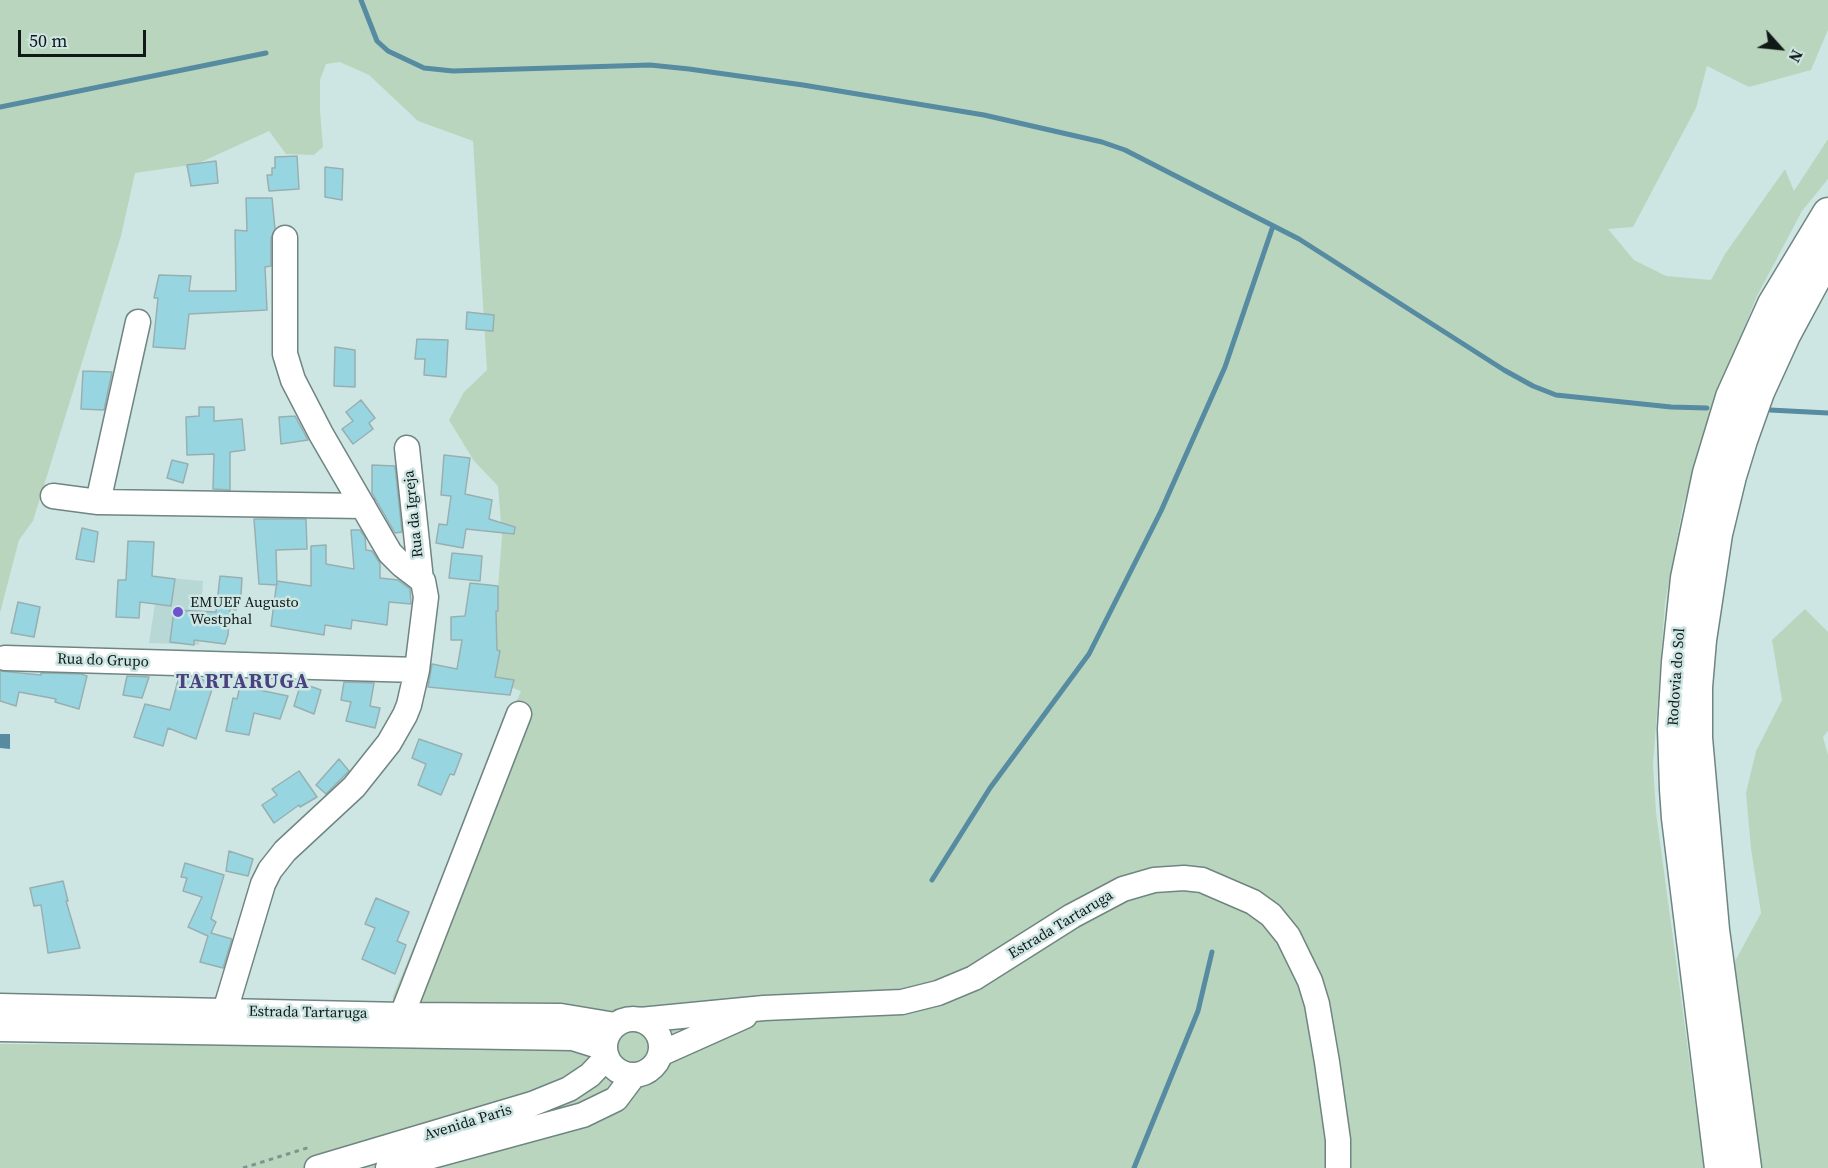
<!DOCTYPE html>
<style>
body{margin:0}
#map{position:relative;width:1828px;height:1168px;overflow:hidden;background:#cee6e3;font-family:"Source Serif 4",serif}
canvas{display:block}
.north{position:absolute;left:1750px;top:18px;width:60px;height:60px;-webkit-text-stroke:4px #cee6e3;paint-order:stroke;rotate:117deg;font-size:16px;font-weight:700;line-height:24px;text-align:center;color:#101918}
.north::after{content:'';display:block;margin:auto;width:21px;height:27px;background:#101918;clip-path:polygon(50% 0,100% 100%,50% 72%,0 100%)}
.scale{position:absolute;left:18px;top:30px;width:128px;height:27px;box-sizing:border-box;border:3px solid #101918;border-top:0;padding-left:8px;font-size:18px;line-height:21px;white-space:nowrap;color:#101918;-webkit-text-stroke:4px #cee6e3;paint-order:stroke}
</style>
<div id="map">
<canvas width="1828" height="1168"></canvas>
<div class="north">N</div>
<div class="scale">50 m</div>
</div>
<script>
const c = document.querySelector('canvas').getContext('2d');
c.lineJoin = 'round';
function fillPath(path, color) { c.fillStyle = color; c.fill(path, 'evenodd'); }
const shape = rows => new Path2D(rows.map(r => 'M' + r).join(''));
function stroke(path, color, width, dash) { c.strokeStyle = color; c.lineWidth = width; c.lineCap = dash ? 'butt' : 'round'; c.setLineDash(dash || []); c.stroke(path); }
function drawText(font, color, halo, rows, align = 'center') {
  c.font = font + ' "Source Serif 4",serif'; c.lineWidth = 5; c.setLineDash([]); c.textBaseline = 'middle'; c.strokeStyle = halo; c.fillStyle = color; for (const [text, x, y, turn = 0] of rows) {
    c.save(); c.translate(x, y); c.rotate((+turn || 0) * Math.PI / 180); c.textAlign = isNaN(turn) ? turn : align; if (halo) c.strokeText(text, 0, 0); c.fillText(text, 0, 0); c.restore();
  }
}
fillPath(shape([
 [159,577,203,581,199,645,149,643]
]), '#b8d8d5');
fillPath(shape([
 [0,0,1828,0,1828,30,1811,70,1749,87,1707,66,1696,108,1633,227,1608,229,1634,260,1666,276,1711,280,1725,254,1785,169,1794,191,1828,139,1828,179,1802,211,1757,296,1718,393,1683,506,1665,603,1653,765,1656,812,1704,1168,0,1168,0,1044,390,1046,393,996,521,691,491,680,502,536,498,486,474,461,449,420,464,392,487,370,473,141,418,121,369,75,340,62,326,64,320,80,320,111,323,147,314,155,286,154,269,131,197,164,135,173,121,236,33,521,19,540,0,613],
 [1805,609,1828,632,1828,731,1823,737,1828,755,1828,1168,1759,1168,1733,965,1761,913,1751,849,1746,793,1756,751,1782,700,1772,640]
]), '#bad5be');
fillPath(shape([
 [0,734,10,734,10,749,0,748]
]), '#568ba2');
stroke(shape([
 [361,0,377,41,388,51,424,68,453,71,650,65,689,69,803,85,984,115,1102,142,1125,150,1299,239,1504,370,1533,386,1556,395,1671,407,1707,408],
 [0,107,266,53],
 [1770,410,1828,413],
 [932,880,990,788,1089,654,1161,511,1225,367,1273,226],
 [1134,1168,1198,1011,1212,952]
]), '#568ba2', 5);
const building = shape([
 [297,156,299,189,269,191,267,175,272,175,272,168,275,168,275,157,297,156],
 [216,161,218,183,191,186,187,165,216,161],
 [325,167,343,169,342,200,325,197,325,167],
 [246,198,272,198,275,229,271,238,271,266,265,267,267,310,189,314,185,349,153,347,158,298,154,298,159,275,191,276,189,291,236,291,235,230,247,231,246,198],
 [467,312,494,315,493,331,466,329,467,312],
 [417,339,448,340,446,377,424,375,425,359,415,359,417,339],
 [335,347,355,350,355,387,334,386,335,347],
 [83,371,112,372,104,410,81,409,83,371],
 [361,400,375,418,369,423,373,429,353,444,342,429,353,421,346,412,361,400],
 [199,407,214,407,214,421,242,419,245,450,230,452,230,490,213,489,214,454,187,455,186,417,199,416,199,407],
 [295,416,308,440,281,444,279,417,295,416],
 [444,455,470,458,465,494,492,500,489,519,515,527,514,534,466,529,463,548,436,543,439,524,447,525,451,496,441,495,444,455],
 [172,460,188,464,183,483,167,478,172,460],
 [372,465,395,466,402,532,395,533,372,493,372,465],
 [254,519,306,519,307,549,276,550,277,585,259,584,254,519],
 [82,528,98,532,94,562,76,559,82,528],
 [351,530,360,530,365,537,366,550,372,551,380,563,380,578,398,580,410,589,411,604,389,602,387,625,352,620,351,629,325,625,324,635,271,626,277,581,311,586,311,546,326,545,326,564,354,569,351,530],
 [128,541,154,542,152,576,175,579,171,606,140,602,139,618,116,617,118,580,126,580,128,541],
 [452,553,482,556,480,581,449,578,452,553],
 [220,576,242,578,241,594,236,610,230,609,228,635,225,644,194,640,194,645,170,642,174,610,216,612,220,576],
 [470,583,498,586,498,611,496,611,497,650,500,651,495,677,514,680,510,695,428,687,432,664,457,669,462,640,451,640,451,617,465,616,470,583],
 [18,602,40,607,34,637,11,633,18,602],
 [0,671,41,675,41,673,81,674,87,676,79,709,55,702,56,699,19,692,16,706,0,701,0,671],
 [127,676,149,677,142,698,123,695,127,676],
 [179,677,196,678,214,683,196,739,168,728,163,746,134,737,145,704,170,710,179,677],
 [344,682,374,683,370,706,380,708,375,728,346,721,351,702,341,700,344,682],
 [301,683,321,690,314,714,294,706,301,683],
 [240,686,288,696,280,719,254,713,249,735,226,731,233,698,237,699,240,686],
 [419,739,462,754,454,775,450,774,441,795,418,785,426,764,412,758,419,739],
 [339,759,349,771,326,794,316,785,339,759],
 [299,771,317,797,300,807,299,805,274,823,262,805,277,795,272,789,299,771],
 [229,851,253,859,248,876,226,871,229,851],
 [185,863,224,875,211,919,216,922,211,933,232,939,223,968,200,962,208,936,188,927,202,897,183,891,187,878,181,877,185,863],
 [63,881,68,901,66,901,80,948,48,953,41,905,34,906,30,888,63,881],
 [376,898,409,912,397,941,406,945,395,974,362,959,375,928,365,924,376,898]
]);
fillPath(building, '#97d6e1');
stroke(building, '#98afb2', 1.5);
const minor = shape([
 [407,448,421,580],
 [53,496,98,502,363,506],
 [98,502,138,322],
 [5,658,417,670],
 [0,1006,402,1015,561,1016,615,1025],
 [225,1011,263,884,270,870,285,851,354,787,389,743,405,715,409,705,417,670,426,597,423,581,402,565,390,553,321,434,293,380,285,354,285,238],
 [402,1015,519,714],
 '605 1047a28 28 0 1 1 56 0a28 28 0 1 1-56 0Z',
 [640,1020,764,1008,902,1002,938,993,974,978,1072,916,1123,889,1154,880,1184,878,1202,880,1253,902,1271,915,1288,936,1310,981,1317,1004,1327,1062,1338,1140,1338,1168],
 [0,1029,573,1038,605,1048],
 [660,1054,745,1016],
 [317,1168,532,1104,569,1089,590,1075,607,1057],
 [388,1168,583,1115,616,1099,634,1075]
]);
const major = shape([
 [1720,1168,1677,818,1675,789,1673,729,1677,662,1686,578,1708,473,1731,397,1773,304,1828,213],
 [1746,1168,1714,930,1697,738,1697,687,1701,640,1717,534,1731,476,1742,440,1759,392,1785,335,1828,255]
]);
stroke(minor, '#6f8582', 27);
stroke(major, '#6f8582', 33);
stroke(shape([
 [243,1168,310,1147]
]), '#819390', 3, [4.5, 4.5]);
stroke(minor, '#fff', 24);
stroke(major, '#fff', 30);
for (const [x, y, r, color] of [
 [178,612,6,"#6b54cd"]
]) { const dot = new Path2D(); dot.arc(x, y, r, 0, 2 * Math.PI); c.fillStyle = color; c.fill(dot); stroke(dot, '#cee6e3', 2); }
drawText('15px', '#101918', '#cee6e3', [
 ["Rua da Igreja",414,514,-96],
 ["Rua do Grupo",103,661,2],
 ["Rodovia do Sol",1677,677,-86],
 ["Estrada Tartaruga",1061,925,-31],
 ["Estrada Tartaruga",308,1013,1],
 ["Avenida Paris",468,1123,-17]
]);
drawText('15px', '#101918', '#cee6e3', [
 ["EMUEF Augusto",190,603],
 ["Westphal",190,620]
], 'left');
c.letterSpacing = '1.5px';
drawText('bold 21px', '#4a427f', '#cee6e3', [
 ["TARTARUGA",243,683]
]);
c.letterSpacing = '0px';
</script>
